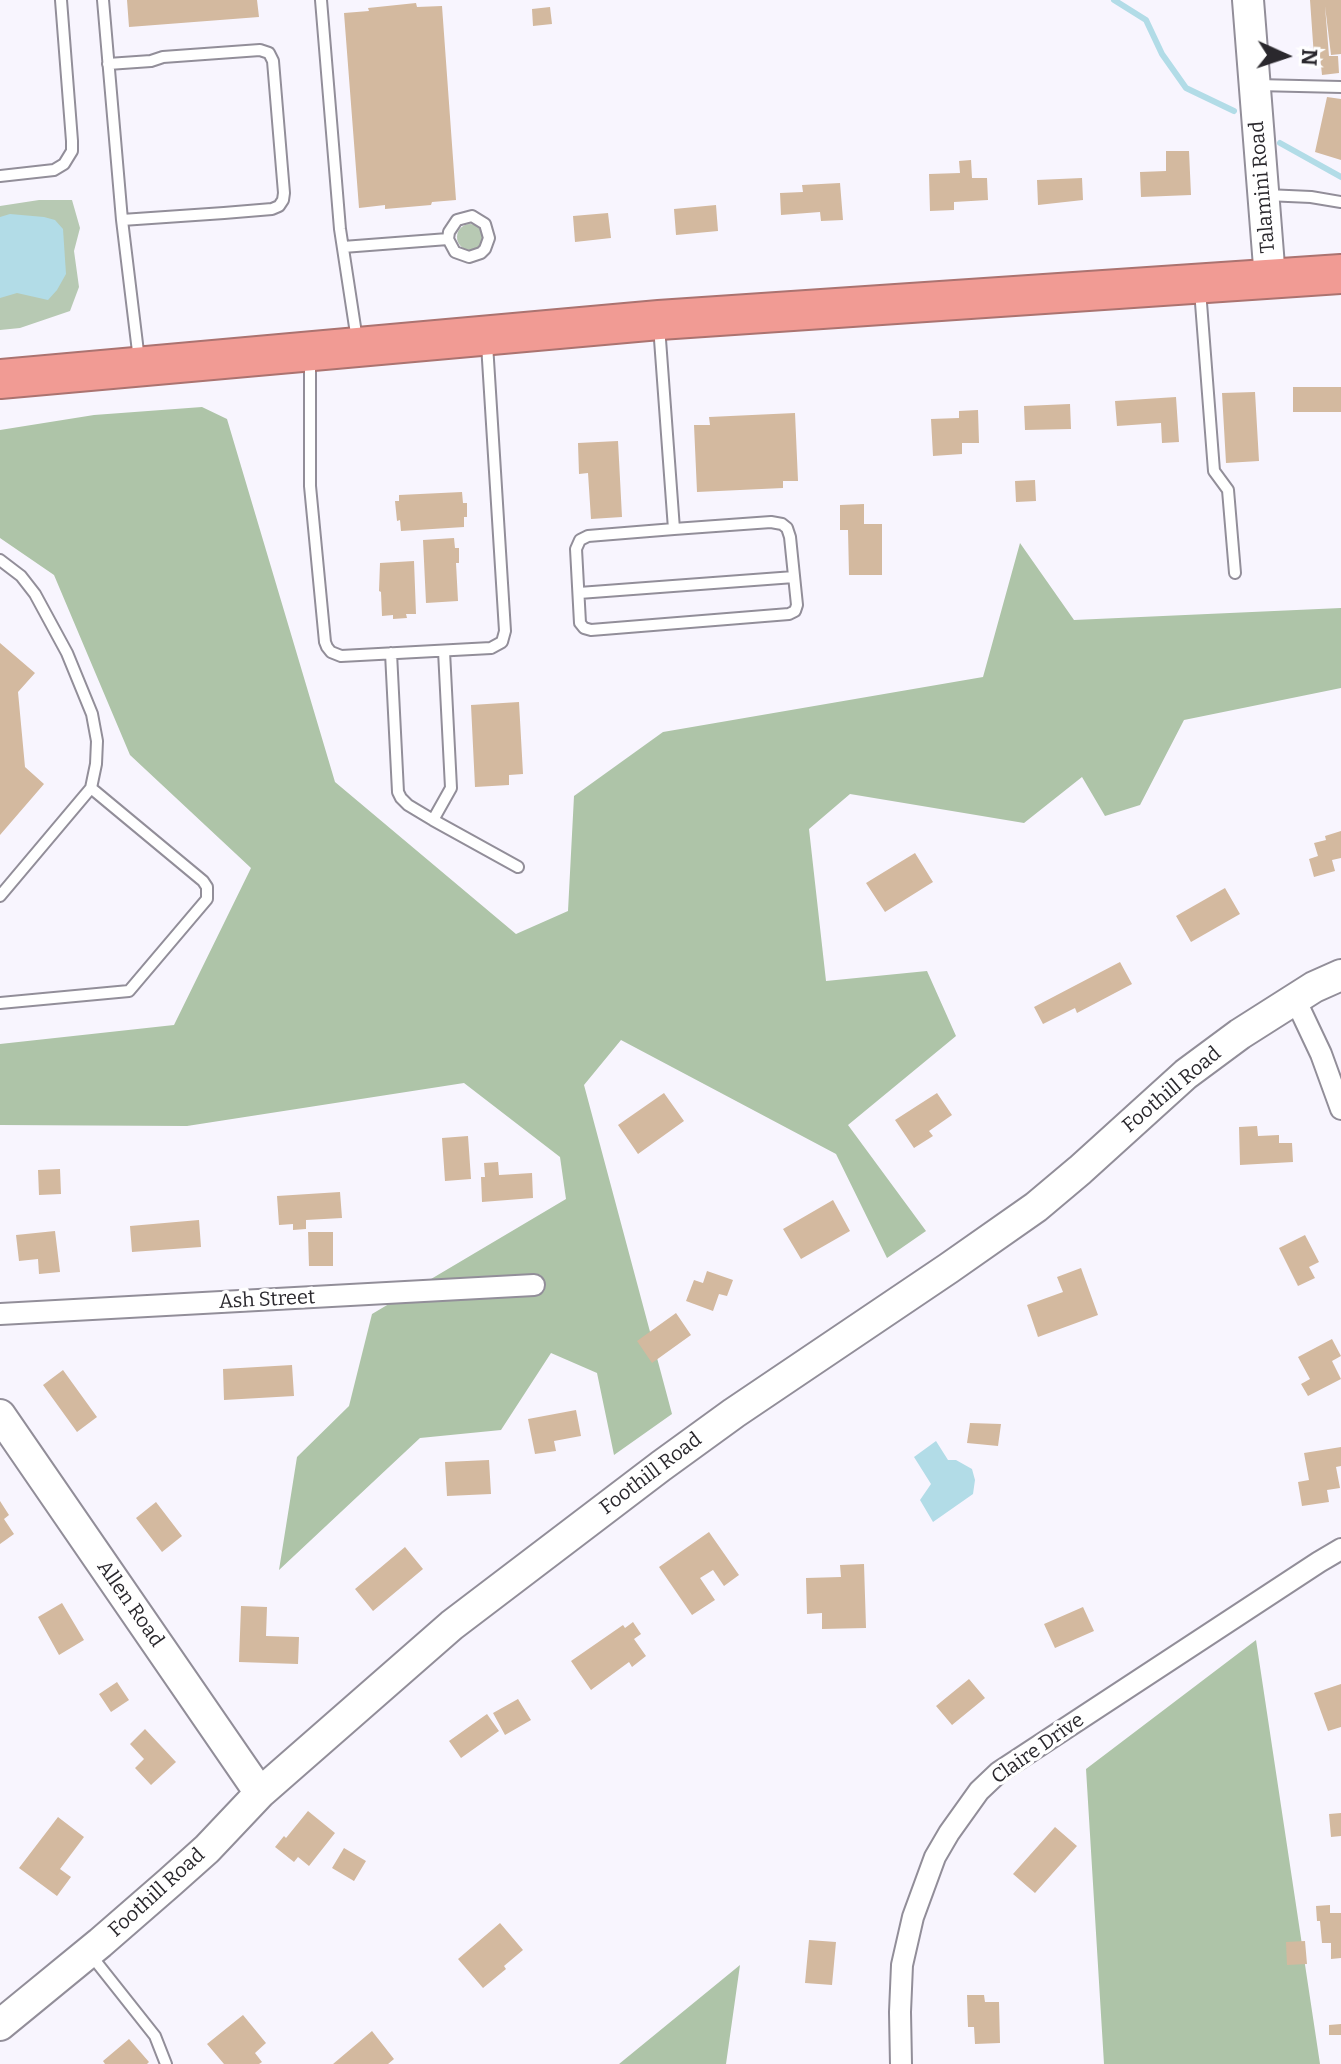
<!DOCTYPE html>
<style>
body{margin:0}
#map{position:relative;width:1341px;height:2064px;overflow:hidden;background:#f8f5fe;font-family:Bitter,serif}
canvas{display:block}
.north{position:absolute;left:1245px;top:16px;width:80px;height:80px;-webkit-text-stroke:6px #fff;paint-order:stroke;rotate:93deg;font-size:22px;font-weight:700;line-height:32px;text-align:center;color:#2a282d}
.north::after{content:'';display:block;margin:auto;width:28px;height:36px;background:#2a282d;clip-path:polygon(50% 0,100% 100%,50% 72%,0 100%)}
</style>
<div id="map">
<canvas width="1341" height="2064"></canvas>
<div class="north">N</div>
</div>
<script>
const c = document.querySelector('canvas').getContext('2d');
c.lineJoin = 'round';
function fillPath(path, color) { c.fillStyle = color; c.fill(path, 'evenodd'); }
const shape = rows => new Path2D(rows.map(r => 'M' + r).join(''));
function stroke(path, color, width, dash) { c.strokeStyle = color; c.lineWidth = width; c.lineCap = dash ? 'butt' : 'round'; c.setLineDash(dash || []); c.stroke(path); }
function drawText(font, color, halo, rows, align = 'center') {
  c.font = font + ' Bitter,serif'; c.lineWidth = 7; c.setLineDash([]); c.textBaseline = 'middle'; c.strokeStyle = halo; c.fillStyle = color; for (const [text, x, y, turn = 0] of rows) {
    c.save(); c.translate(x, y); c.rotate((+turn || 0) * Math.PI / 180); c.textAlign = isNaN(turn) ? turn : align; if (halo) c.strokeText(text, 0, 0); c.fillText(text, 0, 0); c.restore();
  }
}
fillPath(shape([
 [39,200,72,200,80,228,74,251,79,287,70,311,20,328,0,330,0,206],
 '457 237a13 13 0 1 1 26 0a13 13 0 1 1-26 0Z'
]), '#b7c9b3');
fillPath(shape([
 [202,407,227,419,335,782,516,934,568,911,574,796,663,732,983,677,1020,543,1074,620,1341,608,1341,688,1184,720,1140,805,1105,816,1082,777,1024,823,850,794,809,829,826,981,927,971,956,1036,848,1125,926,1231,887,1258,836,1154,621,1040,584,1085,672,1414,614,1455,597,1373,551,1353,501,1430,420,1438,279,1570,297,1457,349,1406,372,1314,566,1199,560,1157,464,1083,187,1126,0,1125,0,1044,174,1025,251,868,130,755,54,575,0,538,0,430,94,415],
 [1256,1640,1320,2064,1104,2064,1086,1769],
 [740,1965,726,2064,619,2064]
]), '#aec4a8');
fillPath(shape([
 [10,214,44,217,55,220,63,229,66,274,57,290,48,300,17,293,0,298,0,217],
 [936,1441,948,1460,956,1460,972,1469,975,1480,973,1494,933,1522,920,1500,931,1484,914,1457]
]), '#b2dce7');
stroke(shape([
 [1114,0,1146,20,1162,54,1186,88,1234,111],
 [1280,143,1341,177]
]), '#b2dce7', 6);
fillPath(shape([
 [127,0,257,0,259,17,129,27],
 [1310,0,1341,0,1341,54,1331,55,1325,6,1329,56,1338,56,1339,73,1322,75,1320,56,1314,57],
 [416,3,417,7,442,6,456,200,432,202,431,205,385,209,385,205,359,208,344,13,369,11,368,8],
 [550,7,552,24,533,26,532,9],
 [1327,97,1341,99,1341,160,1315,152],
 [1166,151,1189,151,1191,195,1141,197,1140,172,1166,171],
 [971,160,972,178,987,178,988,200,954,202,954,210,930,211,929,174,960,173,959,161],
 [1082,178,1083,200,1038,205,1037,180],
 [840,183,843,220,821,221,820,212,781,215,780,193,803,192,802,185],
 [716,205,718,231,676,235,674,209],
 [608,213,611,238,575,242,573,216],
 [1293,387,1341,387,1341,412,1293,412],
 [1255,392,1259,461,1226,463,1222,393],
 [1176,397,1179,442,1162,443,1161,423,1117,426,1115,401],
 [1070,404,1071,429,1025,430,1024,406],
 [978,410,979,443,962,443,962,454,933,456,931,419,959,418,959,411],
 [795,413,798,481,783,481,783,488,697,492,694,425,710,425,709,417],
 [618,441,622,517,591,519,588,473,579,474,578,443],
 [1035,480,1036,501,1016,502,1015,481],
 [462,492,463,503,467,503,467,517,464,517,464,527,401,531,400,520,397,521,395,501,399,501,399,495],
 [864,504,864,524,882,524,882,575,849,575,848,530,840,530,840,505],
 [454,538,455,548,459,548,459,563,456,563,458,601,426,603,423,540],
 [414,561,416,614,406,614,407,618,393,619,393,615,382,616,381,592,379,591,380,563],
 [0,643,35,673,18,692,25,767,44,784,0,835],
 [519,702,523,774,509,775,509,785,475,787,471,705],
 [1341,831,1341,858,1332,860,1335,871,1314,877,1309,859,1318,856,1314,843,1326,840,1325,836],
 [915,853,933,882,885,912,866,883],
 [1225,888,1240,914,1191,942,1176,916],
 [1120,962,1132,984,1077,1013,1075,1008,1043,1024,1034,1007],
 [664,1093,684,1121,638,1154,618,1125],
 [937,1093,952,1115,929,1131,933,1136,914,1148,895,1120],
 [1257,1126,1258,1136,1279,1135,1279,1143,1292,1143,1293,1162,1240,1165,1239,1127],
 [468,1136,471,1179,445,1181,442,1138],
 [498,1162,499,1175,532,1173,533,1198,482,1202,481,1177,485,1177,484,1163],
 [60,1169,61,1194,39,1195,38,1170],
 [340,1192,342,1218,306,1220,306,1229,293,1230,293,1224,279,1225,277,1196],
 [833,1200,850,1231,801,1259,783,1229],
 [199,1220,201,1247,132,1252,130,1226],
 [55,1231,60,1272,39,1274,38,1259,19,1261,16,1235],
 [308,1232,333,1232,333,1266,309,1266],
 [1305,1235,1319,1262,1309,1267,1315,1278,1298,1286,1279,1248],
 [1081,1268,1098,1315,1038,1337,1027,1305,1063,1292,1057,1277],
 [707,1271,733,1280,727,1296,719,1294,713,1311,686,1301,694,1280,703,1283],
 [676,1313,691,1335,652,1363,637,1341],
 [1332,1339,1341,1356,1332,1361,1341,1379,1308,1396,1301,1384,1310,1379,1298,1357],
 [292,1365,294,1396,224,1400,223,1369],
 [63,1370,97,1417,77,1432,43,1385],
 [576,1410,581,1436,554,1441,556,1451,535,1454,528,1419],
 [970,1423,1001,1424,998,1446,967,1443],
 [1341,1447,1341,1466,1336,1467,1340,1488,1327,1490,1329,1502,1302,1506,1298,1482,1309,1480,1304,1453],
 [489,1460,491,1494,447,1496,445,1462],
 [0,1501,9,1515,4,1519,14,1534,0,1544],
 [156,1502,182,1536,162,1552,136,1518],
 [709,1532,739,1575,724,1586,713,1570,700,1578,715,1600,692,1615,659,1567],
 [405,1547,423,1569,373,1611,355,1589],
 [864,1564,866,1628,822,1629,822,1613,807,1614,806,1578,841,1577,840,1565],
 [62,1603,84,1640,59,1655,38,1617],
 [241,1606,267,1607,266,1636,299,1637,298,1664,239,1662],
 [1083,1607,1094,1631,1055,1648,1044,1624],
 [633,1622,641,1634,634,1639,646,1656,632,1667,629,1662,591,1690,571,1661,623,1625,625,1628],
 [969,1679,985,1698,952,1725,936,1706],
 [117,1682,129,1700,111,1712,99,1694],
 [1341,1684,1341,1727,1328,1731,1314,1693],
 [518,1699,531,1720,505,1735,493,1713],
 [487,1714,499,1731,461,1758,449,1741],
 [145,1729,176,1762,151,1785,135,1768,144,1759,130,1744],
 [308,1811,335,1833,309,1866,298,1857,294,1862,275,1847,284,1836,286,1838],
 [1341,1813,1341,1836,1331,1837,1329,1814],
 [58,1817,84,1837,60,1869,71,1877,57,1896,19,1868],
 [1055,1827,1077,1846,1035,1893,1013,1874],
 [344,1848,366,1861,354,1881,332,1868],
 [1330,1905,1330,1913,1341,1913,1341,1958,1331,1959,1331,1943,1322,1943,1320,1921,1317,1921,1316,1906],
 [500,1923,523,1950,504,1966,506,1969,483,1988,458,1959],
 [809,1940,836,1942,832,1985,805,1983],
 [1305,1941,1307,1964,1287,1965,1286,1942],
 [967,1995,984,1995,985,2002,999,2002,1000,2043,975,2044,974,2027,968,2027],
 [243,2015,266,2043,255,2053,262,2062,259,2064,224,2064,207,2044],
 [1341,2024,1341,2035,1329,2035,1329,2025],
 [372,2031,394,2059,388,2064,333,2064],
 [129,2039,149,2062,147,2064,105,2064,103,2061]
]), '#d3b99f');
const lane = shape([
 [103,0,122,220,139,360],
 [321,0,340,229,357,340],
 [108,64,151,61,163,57,260,50,269,53,273,61,284,193,283,200,279,206,272,209,224,213,122,220],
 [1257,85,1341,87],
 [0,176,54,170,64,164,72,151,72,141,61,0],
 [1266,195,1311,197,1341,202],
 [343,247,448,239,455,252,469,257,481,253,485,249,489,238,485,224,472,216,457,220,449,232,448,239],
 [1200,290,1214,471,1228,490,1235,573],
 [659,326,674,529,588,536,580,540,576,549,580,623,584,628,591,630,789,614,795,611,797,605,790,537,787,528,782,524,771,522,674,529],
 [310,360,310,486,325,642,327,647,331,652,341,656,491,648,502,642,505,631,487,344],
 [0,560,21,576,35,594,67,653,92,714,97,741,96,764,91,788,0,896],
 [579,593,794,577],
 [391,653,398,792,401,798,408,805,433,820,451,788,444,651],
 [433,820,518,867],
 [0,1003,129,991,207,899,207,887,203,881,91,788],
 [90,1954,155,2036,166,2064]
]);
const street = shape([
 [1295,999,1321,1054,1341,1109],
 [0,1314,534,1285],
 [901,2064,900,2012,902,1965,913,1917,935,1857,949,1833,979,1791,999,1772,1319,1562,1341,1549]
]);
const secondary = shape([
 [1248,0,1270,279],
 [0,1415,260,1793],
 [0,2025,100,1943,169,1883,207,1849,260,1793,452,1625,661,1466,734,1413,949,1268,1036,1207,1080,1170,1186,1074,1240,1034,1314,987,1341,975]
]);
const highway = shape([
 [0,379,659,320,1341,274]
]);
stroke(lane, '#928e99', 14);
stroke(street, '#928e99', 24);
stroke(secondary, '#928e99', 34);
stroke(highway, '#ab7370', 42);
stroke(lane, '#fff', 10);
stroke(street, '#fff', 20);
stroke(secondary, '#fff', 30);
stroke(highway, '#f19b94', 38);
drawText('20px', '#2a282d', '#fff', [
 ["Talamini Road",1263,187,-95],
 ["Foothill Road",1172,1090,-40],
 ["Ash Street",267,1300,-3],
 ["Foothill Road",651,1474,-37],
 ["Allen Road",130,1604,55],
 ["Claire Drive",1038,1749,-35],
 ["Foothill Road",157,1893,-42]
]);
</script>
